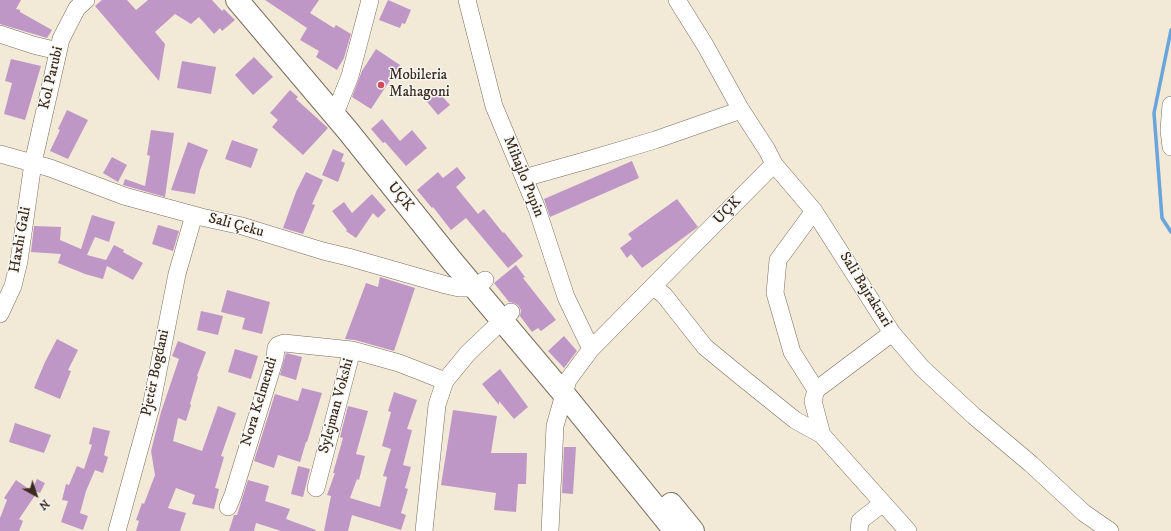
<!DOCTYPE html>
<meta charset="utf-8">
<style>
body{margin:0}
#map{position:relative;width:1171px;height:531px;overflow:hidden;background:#f3e9d7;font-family:"IM FELL DW Pica",serif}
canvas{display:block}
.north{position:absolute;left:16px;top:475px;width:40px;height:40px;-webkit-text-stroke:3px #f6f6f2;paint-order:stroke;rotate:140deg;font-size:11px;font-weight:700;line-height:16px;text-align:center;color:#3b2a1e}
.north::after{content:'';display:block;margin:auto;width:14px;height:18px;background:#3b2a1e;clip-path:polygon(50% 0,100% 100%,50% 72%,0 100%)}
</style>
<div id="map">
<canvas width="1171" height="531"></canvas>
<div class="north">N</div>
</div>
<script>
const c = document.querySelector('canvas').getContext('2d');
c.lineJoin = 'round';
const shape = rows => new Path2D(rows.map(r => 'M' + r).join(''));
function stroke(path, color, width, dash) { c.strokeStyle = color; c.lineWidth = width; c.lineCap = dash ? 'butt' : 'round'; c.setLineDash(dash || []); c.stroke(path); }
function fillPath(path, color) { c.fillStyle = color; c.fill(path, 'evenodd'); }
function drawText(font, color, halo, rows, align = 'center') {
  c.font = font + ' "IM FELL DW Pica",serif'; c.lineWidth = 3; c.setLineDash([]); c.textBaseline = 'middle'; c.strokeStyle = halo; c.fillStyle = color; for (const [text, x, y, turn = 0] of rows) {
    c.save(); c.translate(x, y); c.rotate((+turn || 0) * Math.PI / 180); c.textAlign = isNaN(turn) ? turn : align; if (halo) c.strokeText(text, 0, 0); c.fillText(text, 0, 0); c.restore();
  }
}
stroke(shape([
 [1171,30,1154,113,1162,218,1171,232]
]), '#69a5da', 3.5);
fillPath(shape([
 [0,0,21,0,16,9,20,10,20,12,52,30,47,38,0,24],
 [102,0,127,0,136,10,148,0,212,0,222,11,224,9,235,20,222,31,220,28,214,34,199,17,191,24,175,14,155,32,165,44,159,81,95,6],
 [265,0,319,0,310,13,334,28,336,25,351,34,344,58,337,70,316,57,319,51,300,40,307,28],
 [388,0,411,10,405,24,402,23,400,28,379,20],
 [376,49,400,65,371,109,352,97,362,71],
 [254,57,273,77,253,95,235,75],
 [11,59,41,66,25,120,4,114,12,83,5,81],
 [182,61,216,67,211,94,177,88],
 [434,87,450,105,438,115,423,97],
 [290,90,298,97,296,99,328,128,303,155,272,127,278,120,270,113],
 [67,110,88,120,68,159,50,151,60,130,58,129],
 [382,119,400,141,412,130,427,148,406,166,385,142,383,143,371,129],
 [151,130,174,133,165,197,123,185,125,179,145,186,150,156,147,155],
 [232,140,258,149,251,168,225,159],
 [188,142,208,150,200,170,195,194,171,190],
 [333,149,344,154,341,161,345,163,338,182,322,175],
 [112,157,127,165,118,182,103,173],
 [632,161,639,178,550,217,544,199],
 [457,167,466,178,456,187,478,214,484,209,503,233,504,232,523,256,508,268,466,218,451,230,433,207,432,208,417,190,438,172,443,178],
 [306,172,323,180,312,204,315,205,303,234,283,228,296,192],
 [372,194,386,210,378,218,373,213,356,238,346,231,347,230,332,211,344,202,352,213],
 [677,199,698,227,642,268,631,254,627,258,620,248,632,239,628,234],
 [92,215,115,222,109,242,95,237,87,255,106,260,114,245,124,250,123,252,143,263,133,280,107,266,103,279,85,274,58,263,61,254,31,252,34,226,61,227,60,240,81,249],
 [158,225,179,231,173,251,152,244],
 [516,265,525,277,523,278,556,320,541,331,538,328,532,332,520,316,521,310,518,305,514,303,509,302,494,283],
 [380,277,415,288,394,351,355,340,345,339,366,283,378,287],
 [227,290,270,302,262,334,242,329,245,318,221,312],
 [201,311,223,316,218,335,197,330],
 [564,336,577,351,564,368,548,351],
 [57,339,78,350,68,370,71,371,60,399,34,388,45,362],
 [178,341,206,352,197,376,198,377,190,404,191,405,186,421,178,418,173,441,202,451,218,406,236,413,221,456,224,457,215,488,219,489,214,509,192,504,195,495,176,488,168,508,186,513,180,531,136,531,139,521,136,520,142,503,144,504,155,475,151,451,161,412,179,359,172,356],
 [235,349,258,356,251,379,228,372],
 [286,353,302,357,296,380,280,375],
 [500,369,528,407,514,419,499,401,499,405,482,384],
 [302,388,322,393,307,442,306,442,300,462,278,455,274,468,254,461,275,394,298,401],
 [394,392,417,400,407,429,412,430,403,465,411,467,405,488,408,489,401,513,406,515,401,530,352,515,348,531,324,531,331,496,327,495,335,473,333,473,343,438,340,437,348,406,368,411,356,454,365,456,359,480,357,479,350,498,380,507,387,477,383,476,391,449,382,446,391,412,388,411],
 [453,410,497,416,491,453,527,453,526,484,518,484,516,512,494,510,496,493,441,485],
 [15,423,51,435,44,453,9,442],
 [93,427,110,431,104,455,108,457,103,473,95,470,86,491,80,513,88,516,83,530,61,522,68,501,62,500,66,484,69,485,77,466,84,469,92,445,89,444],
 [564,447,576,447,573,494,562,493],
 [298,466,310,469,303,497,291,494],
 [37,479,45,483,40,493,32,490],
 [16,480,36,494,19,519,23,521,19,531,0,531,0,518,7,500,4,498],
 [248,480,269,486,265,501,290,509,286,519,316,530,315,531,281,531,256,523,254,531,229,531,234,515,237,515]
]), '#bf97c7');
const minor = shape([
 [467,0,494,106,537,209,566,297,591,349],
 [677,0,705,45,741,110,767,150,774,164,814,211,892,333,922,368,974,416,1031,464,1084,513,1110,531],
 [0,34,33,45,58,51],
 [1171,105,1169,130,1171,147],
 [334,116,350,76,370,0],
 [0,154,50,168,124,196,201,217,242,226,323,251,348,257,446,285,459,288,475,288,485,280],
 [524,178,588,160,655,140,741,110],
 [814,211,778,260,775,293,792,352,816,390],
 [653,287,664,295,705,347,744,379,795,420,822,435],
 [0,314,13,286,19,261,33,163,61,39,77,8,86,0],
 [892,333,816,390,813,401,822,435,908,531],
 [316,488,352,350,399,363,445,381],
 [228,507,233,495,275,358,276,348,278,345,284,343,352,350],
 [117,531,151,407,177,274,194,215],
 [424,531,437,405,445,381,468,353,511,312],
 [550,531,555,426,568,380,591,349,774,164],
 [859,531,860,521,883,503]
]);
const major = shape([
 [237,0,348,131,452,261,564,394,675,531],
 [671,504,693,531]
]);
stroke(minor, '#7b6d5f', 18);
stroke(major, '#7b6d5f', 24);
stroke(minor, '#fff', 17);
stroke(major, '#fff', 22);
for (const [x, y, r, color] of [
 [381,85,4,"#d1495b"]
]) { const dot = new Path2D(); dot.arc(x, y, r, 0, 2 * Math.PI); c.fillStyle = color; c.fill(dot); stroke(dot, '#f6f6f2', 1.5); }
drawText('15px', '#3b2a1e', '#f6f6f2', [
 ["Mobileria",389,76],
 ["Mahagoni",389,93]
], 'left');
drawText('15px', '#3b2a1e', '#f6f6f2', [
 ["Kol Parubi",52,78,-77],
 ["Mihajlo Pupin",523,177,68],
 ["UÇK",400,197,51],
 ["UÇK",728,211,-46],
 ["Sali Çeku",236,226,15],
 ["Haxhi Gali",21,240,-80],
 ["Sali Bajraktari",865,290,58],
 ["Pjetër Bogdani",156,373,-78],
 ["Nora Kelmendi",260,402,-73],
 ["Sylejman Vokshi",337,406,-75]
]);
</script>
